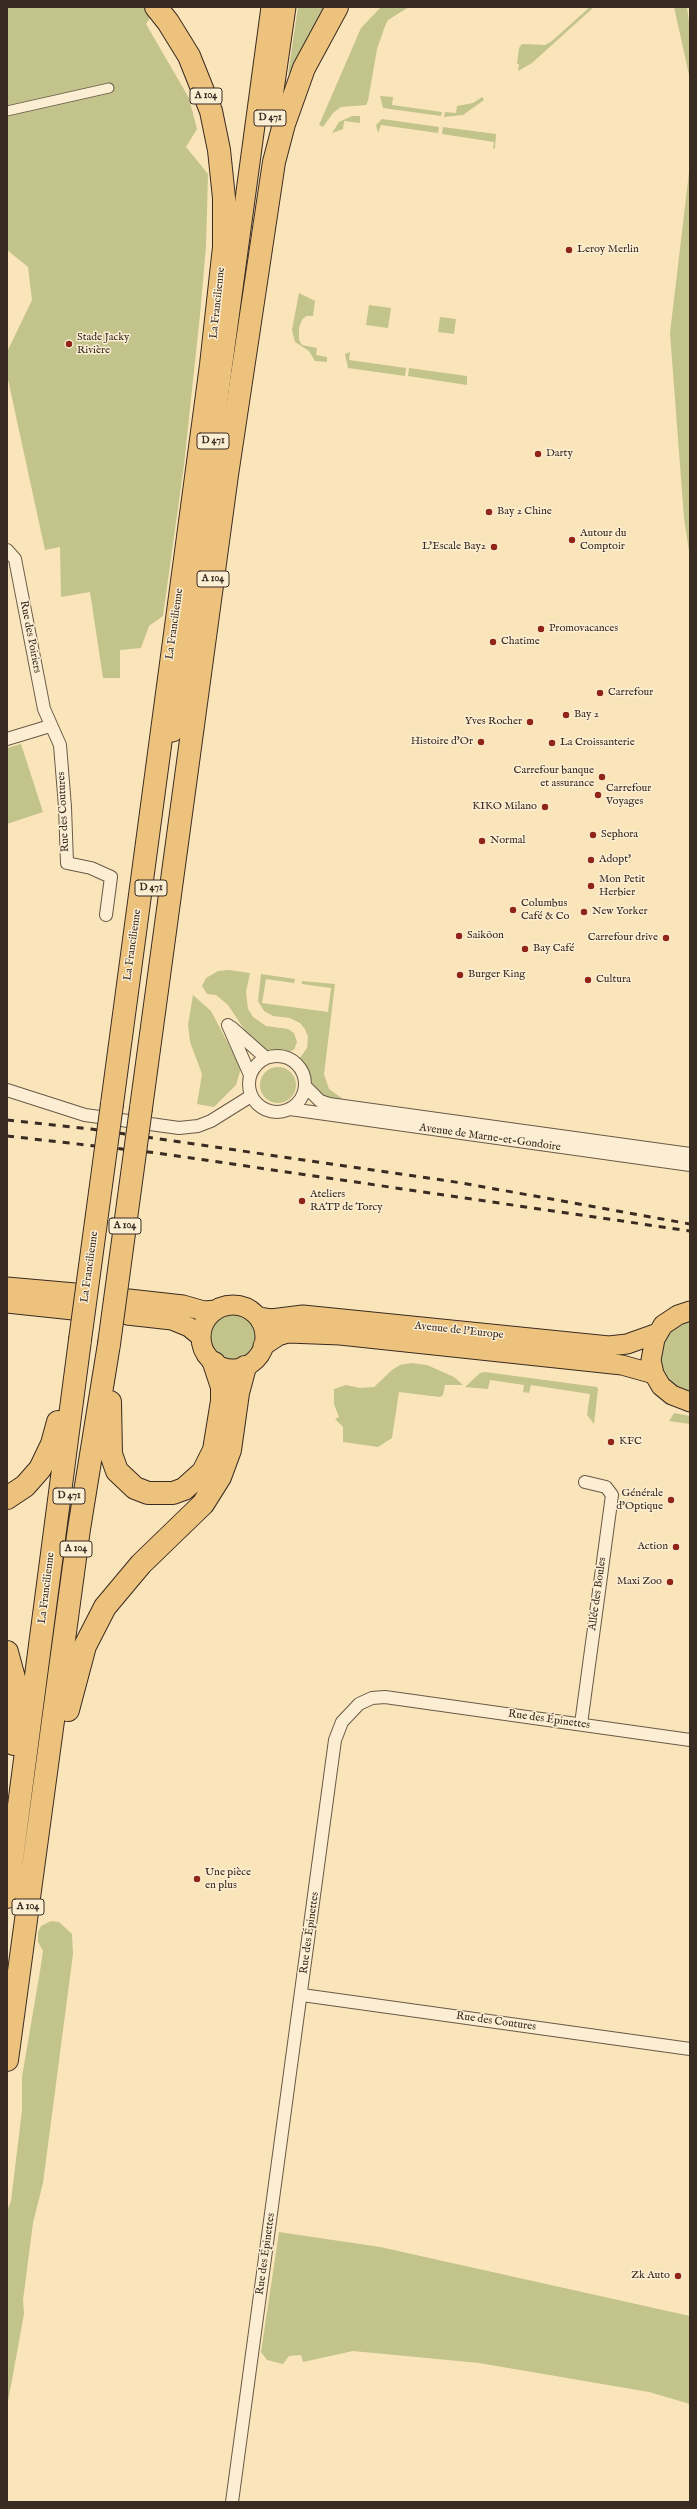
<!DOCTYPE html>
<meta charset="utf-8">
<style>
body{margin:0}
#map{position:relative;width:697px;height:2509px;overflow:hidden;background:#fae5ba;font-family:"IM FELL English",serif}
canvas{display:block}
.frame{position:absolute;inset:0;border:8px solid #392b22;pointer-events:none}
</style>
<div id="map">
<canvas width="697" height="2509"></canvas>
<div class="frame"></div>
</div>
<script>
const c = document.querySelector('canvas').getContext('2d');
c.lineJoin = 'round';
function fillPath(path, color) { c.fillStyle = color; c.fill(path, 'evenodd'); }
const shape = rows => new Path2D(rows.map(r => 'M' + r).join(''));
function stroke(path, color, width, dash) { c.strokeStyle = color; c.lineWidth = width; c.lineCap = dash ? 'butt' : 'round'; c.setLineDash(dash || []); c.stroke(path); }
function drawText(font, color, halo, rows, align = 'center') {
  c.font = font + ' "IM FELL English",serif'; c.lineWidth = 3; c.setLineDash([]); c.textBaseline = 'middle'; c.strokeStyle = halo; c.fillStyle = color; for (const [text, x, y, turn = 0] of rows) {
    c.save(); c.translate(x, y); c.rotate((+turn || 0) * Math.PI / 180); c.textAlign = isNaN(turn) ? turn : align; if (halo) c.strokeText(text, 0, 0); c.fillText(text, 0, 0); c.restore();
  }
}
fillPath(shape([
 [7,7,157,7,146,24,189,98,197,129,186,147,208,174,206,246,200,315,184,465,163,616,149,626,141,648,120,650,120,678,103,678,90,592,61,597,60,547,45,550,7,375,7,352,32,300,28,267,7,250],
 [298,7,329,7,295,69,288,74],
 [381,7,409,7,388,20,385,26,377,49,368,101,366,105,341,107,333,113,323,127,319,125,361,28],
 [590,7,594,7,532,63,518,71,519,64,517,64,519,48,522,44,545,45,552,41],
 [674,7,687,7,690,30,690,79],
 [380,96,393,97,392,105,442,112,441,116,383,108],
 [482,97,484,100,463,115,444,117,445,112,456,113,457,106,473,103],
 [352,116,360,116,360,123,344,121,343,129,332,133,339,122],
 [382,119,439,127,438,133,381,125,378,133,376,125],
 [443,127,496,134,495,148,493,149,494,142,442,134],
 [690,164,690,558,684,518,670,333],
 [299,293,315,301,313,316,306,316,302,320,299,328,299,340,302,345,317,348,316,355,327,357,327,362,315,361,309,351,295,342,292,330],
 [369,305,391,308,388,328,366,325],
 [440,317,456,319,454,334,438,332],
 [350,352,349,360,406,368,405,376,348,368,345,354],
 [409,368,467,376,467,385,408,376],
 [21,744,43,812,7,824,7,748],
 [229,970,250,973,246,992,248,1009,253,1017,266,1026,288,1029,294,1033,297,1042,294,1050,286,1052,267,1051,248,1035,228,1005,216,995,207,994,202,986,206,978,218,971],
 [261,974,295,979,294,983,266,979,262,1003,328,1012,331,988,302,984,302,981,335,984,324,1074,329,1089,343,1099,343,1101,325,1098,312,1087,308,1072,299,1059,307,1048,308,1037,305,1029,300,1023,290,1018,273,1016,264,1011,258,1001],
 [193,995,211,1011,241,1068,236,1085,214,1107,197,1104,202,1074,190,1042,188,1025],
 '260 1085a18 18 0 1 1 36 0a18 18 0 1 1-36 0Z',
 '210 1338a23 23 0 1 1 46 0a23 23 0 1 1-46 0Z',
 [690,1320,690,1395,669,1384,658,1361,665,1336,679,1323],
 [411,1363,427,1365,454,1377,463,1385,445,1385,443,1395,440,1397,399,1392,392,1438,378,1447,343,1442,343,1427,335,1419,339,1417,334,1404,334,1389,346,1385,360,1388,374,1387,392,1370,400,1365],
 [485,1372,597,1387,598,1389,594,1424,587,1415,590,1394,531,1385,529,1393,523,1392,524,1385,490,1380,488,1389,465,1387,480,1373],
 [674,1413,690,1416,690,1424,669,1421],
 [51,1921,59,1922,72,1934,73,1954,43,2183,33,2223,23,2300,24,2314,7,2407,7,2211,11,2201,22,2110,22,2077,41,1965,43,1951,38,1942,38,1932,41,1926],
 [279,2232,380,2247,690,2316,690,2404,649,2392,479,2363,353,2351,303,2362,301,2355,289,2356,283,2364,267,2360,261,2352]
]), '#c3c38c');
stroke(shape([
 [75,1293,129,1299],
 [73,1310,127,1315]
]), '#d3c09c', 19, [19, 10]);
const pedestrian = shape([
 [7,111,109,88]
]);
const minor = shape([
 [7,550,15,559,44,709,60,745,65,807,67,863,91,868,111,877,106,915],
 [7,739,50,726],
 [228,1025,250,1075],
 [231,1027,266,1058],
 '249 1084a28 28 0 1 1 56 0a28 28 0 1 1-56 0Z',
 [305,1086,320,1101,329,1104,690,1154],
 [7,1090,85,1115,179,1128,198,1126,211,1121,251,1096],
 [290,1109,690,1165],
 [581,1724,612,1495,606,1487,585,1482],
 [302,1995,690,2049],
 [232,2502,335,1740,342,1722,359,1704,372,1698,385,1697,690,1740]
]);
const primary = shape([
 [272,104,286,7],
 [173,732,271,7],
 [7,1287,75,1293],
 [129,1299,183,1305,204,1311,216,1310],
 [7,1303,73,1310],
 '201 1337a32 32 0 1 1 64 0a32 32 0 1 1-64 0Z',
 [690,1311,678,1315,663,1325,655,1339,651,1360,654,1374,661,1386,672,1395,690,1402],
 [127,1315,172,1320,189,1327,200,1336],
 [258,1317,271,1319,303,1315,609,1346,627,1344,658,1333],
 [263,1346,278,1336,288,1333,340,1335,622,1365,654,1374]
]);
const motorway = shape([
 [112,1104,211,365,224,247,224,198,219,150,211,111,189,56,168,22,156,7],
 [141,1108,227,475,274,162,284,124,304,68,337,7],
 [110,1402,111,1454,117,1471,135,1488,148,1493,173,1493,184,1489,203,1472,214,1450,222,1401,222,1387,214,1363],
 [7,1498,25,1486,40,1469,52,1444,58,1422],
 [7,1652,14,1678,16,1720,14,1744],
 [68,1710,85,1646,105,1607,141,1564,203,1504,220,1477,230,1450,238,1393,245,1367],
 [7,1897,80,1340],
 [7,2060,79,1529,109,1344]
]);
stroke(pedestrian, '#695a48', 11);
stroke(minor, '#695a48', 14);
stroke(primary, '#392b22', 21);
stroke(motorway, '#392b22', 24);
stroke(pedestrian, '#fceed2', 9);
stroke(minor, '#fceed2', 12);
stroke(primary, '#edc27d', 19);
stroke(motorway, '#edc27d', 22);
stroke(shape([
 [7,1120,91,1129,462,1183,690,1224],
 [7,1136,157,1153,690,1231]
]), '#392b22', 3, [7, 7]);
const motorwayBridge = shape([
 [80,1340,112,1104],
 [109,1344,141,1108]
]);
stroke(motorwayBridge, '#392b22', 24, []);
stroke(motorwayBridge, '#edc27d', 22);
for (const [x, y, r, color] of [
 [569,250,4,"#8f2418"],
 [69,344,4,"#8f2418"],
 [538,454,4,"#8f2418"],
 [489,512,4,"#8f2418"],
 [572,540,4,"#8f2418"],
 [494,547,4,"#8f2418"],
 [541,629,4,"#8f2418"],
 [493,642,4,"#8f2418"],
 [600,693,4,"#8f2418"],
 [566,715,4,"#8f2418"],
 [530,722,4,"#8f2418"],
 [481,742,4,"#8f2418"],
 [552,743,4,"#8f2418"],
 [602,777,4,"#8f2418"],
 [598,795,4,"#8f2418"],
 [545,807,4,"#8f2418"],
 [593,835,4,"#8f2418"],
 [482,841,4,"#8f2418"],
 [591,860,4,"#8f2418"],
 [591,886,4,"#8f2418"],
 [513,910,4,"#8f2418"],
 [584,912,4,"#8f2418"],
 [459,936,4,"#8f2418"],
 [666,938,4,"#8f2418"],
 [525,949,4,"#8f2418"],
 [460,975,4,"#8f2418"],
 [588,980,4,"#8f2418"],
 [302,1201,4,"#8f2418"],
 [611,1442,4,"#8f2418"],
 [671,1500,4,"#8f2418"],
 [676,1547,4,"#8f2418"],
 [670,1582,4,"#8f2418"],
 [197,1879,4,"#8f2418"],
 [678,2276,4,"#8f2418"]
]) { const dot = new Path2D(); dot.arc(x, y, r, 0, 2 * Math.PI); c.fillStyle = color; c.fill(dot); stroke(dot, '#fceed2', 1.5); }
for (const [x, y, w] of [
 [206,96,32],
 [270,118,32],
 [213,441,32],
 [213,579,32],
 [151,888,32],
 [125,1226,32],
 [69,1496,32],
 [76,1549,32],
 [28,1907,32]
]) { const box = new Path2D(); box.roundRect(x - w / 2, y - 8, w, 16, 3); c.fillStyle = '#fceed2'; c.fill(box); stroke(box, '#392b22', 1); }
drawText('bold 10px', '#392b22', null, [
 ["A 104",206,96],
 ["D 471",270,118],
 ["D 471",213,441],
 ["A 104",213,579],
 ["D 471",151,888],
 ["A 104",125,1226],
 ["D 471",69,1496],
 ["A 104",76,1549],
 ["A 104",28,1907]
]);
drawText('11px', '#392b22', '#fceed2', [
 ["Leroy Merlin",577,250],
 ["Stade Jacky",77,338],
 ["Rivière",77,351],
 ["Darty",546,454],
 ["Bay 2 Chine",497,512],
 ["Autour du",580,534],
 ["Comptoir",580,547],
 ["L'Escale Bay2",486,547,"right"],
 ["Promovacances",549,629],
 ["Chatime",501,642],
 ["Carrefour",608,693],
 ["Bay 2",574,715],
 ["Yves Rocher",522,722,"right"],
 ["Histoire d'Or",473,742,"right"],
 ["La Croissanterie",560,743],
 ["Carrefour banque",594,771,"right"],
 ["et assurance",594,784,"right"],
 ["Carrefour",606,789],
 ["Voyages",606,802],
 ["KIKO Milano",537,807,"right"],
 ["Sephora",601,835],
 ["Normal",490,841],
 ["Adopt'",599,860],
 ["Mon Petit",599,880],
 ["Herbier",599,893],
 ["Columbus",521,904],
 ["Café & Co",521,917],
 ["New Yorker",592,912],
 ["Saikōon",467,936],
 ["Carrefour drive",658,938,"right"],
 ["Bay Café",533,949],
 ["Burger King",468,975],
 ["Cultura",596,980],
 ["Ateliers",310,1195],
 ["RATP de Torcy",310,1208],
 ["KFC",619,1442],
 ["Générale",663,1494,"right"],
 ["d'Optique",663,1507,"right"],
 ["Action",668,1547,"right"],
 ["Maxi Zoo",662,1582,"right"],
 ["Une pièce",205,1873],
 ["en plus",205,1886],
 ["Zk Auto",670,2276,"right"]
], 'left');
drawText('11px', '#392b22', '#fceed2', [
 ["La Francilienne",218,303,-84],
 ["La Francilienne",175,624,-82],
 ["Rue des Poiriers",30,637,79],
 ["Rue des Coutures",64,812,-93],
 ["La Francilienne",133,945,-82],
 ["Avenue de Marne-et-Gondoire",490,1138,8],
 ["La Francilienne",90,1267,-82],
 ["Avenue de l'Europe",459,1331,6],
 ["La Francilienne",47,1588,-83],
 ["Allée des Boules",598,1594,-82],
 ["Rue des Épinettes",549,1720,8],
 ["Rue des Épinettes",310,1933,-82],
 ["Rue des Coutures",496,2022,8],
 ["Rue des Épinettes",266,2254,-82]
]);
</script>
